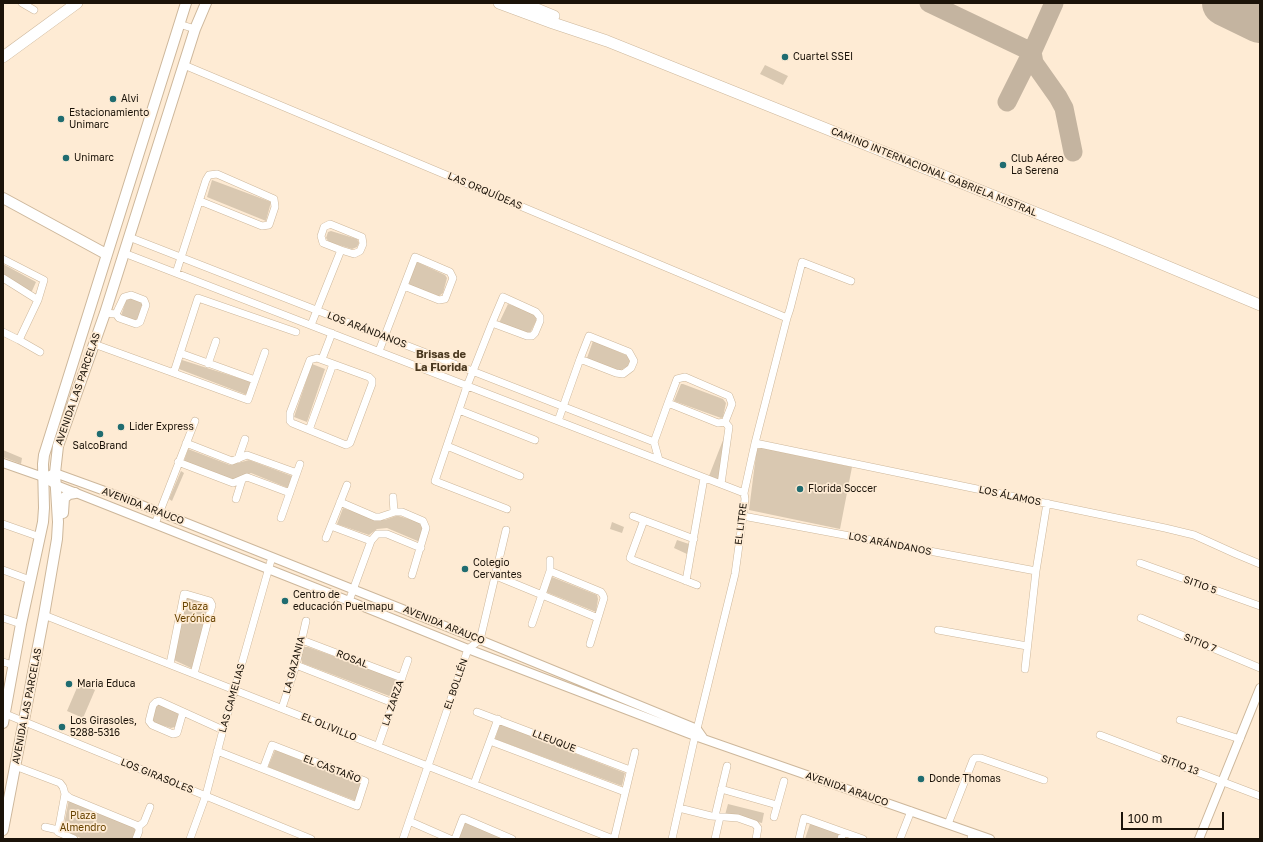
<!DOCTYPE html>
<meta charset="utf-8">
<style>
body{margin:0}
#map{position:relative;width:1263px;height:842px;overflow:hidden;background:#feebd4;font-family:"Golos Text",sans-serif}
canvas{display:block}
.frame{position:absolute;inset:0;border:4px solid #1b1309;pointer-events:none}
.scale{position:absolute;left:1121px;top:812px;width:103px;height:18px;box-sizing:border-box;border:2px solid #1b1309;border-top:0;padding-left:5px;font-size:12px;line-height:14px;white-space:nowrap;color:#1b1309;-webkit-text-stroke:3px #feebd4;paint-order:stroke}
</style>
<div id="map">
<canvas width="1263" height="842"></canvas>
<div class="frame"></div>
<div class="scale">100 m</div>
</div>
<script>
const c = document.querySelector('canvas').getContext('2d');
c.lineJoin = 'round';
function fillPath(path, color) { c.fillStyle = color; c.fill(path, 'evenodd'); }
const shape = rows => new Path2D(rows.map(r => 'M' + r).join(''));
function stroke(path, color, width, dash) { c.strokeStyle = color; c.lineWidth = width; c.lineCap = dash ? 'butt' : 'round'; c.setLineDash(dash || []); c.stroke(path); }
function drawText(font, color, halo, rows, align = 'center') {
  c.font = font + ' "Golos Text",sans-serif'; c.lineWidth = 3.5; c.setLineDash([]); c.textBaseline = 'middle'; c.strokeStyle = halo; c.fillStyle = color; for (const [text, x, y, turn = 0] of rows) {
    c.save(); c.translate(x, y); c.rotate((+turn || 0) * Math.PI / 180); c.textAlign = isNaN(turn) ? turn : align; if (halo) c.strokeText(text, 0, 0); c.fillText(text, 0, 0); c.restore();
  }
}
fillPath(shape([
 [765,65,788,76,783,85,760,74],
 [212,180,271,202,266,221,207,197],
 [331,231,357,239,359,243,357,247,352,249,329,242,326,238,328,232],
 [417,262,445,275,447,278,443,293,439,296,408,284],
 [3,264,36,282,32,291,28,292,3,276],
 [127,297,143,302,137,321,121,316],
 [508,304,534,313,536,316,536,321,530,333,527,334,499,323],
 [593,341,628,356,630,361,628,366,619,371,587,358],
 [182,360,251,382,247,395,179,369],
 [312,364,325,369,307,422,294,417],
 [681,384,683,384,723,399,726,403,723,417,721,418,674,401],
 [725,435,720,480,709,476],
 [757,447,852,467,840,529,749,510],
 [188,449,230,465,249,460,292,476,288,488,251,473,235,480,184,461],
 [3,450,22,458,21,464,3,457],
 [181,471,184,473,172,501,169,499],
 [343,508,379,520,385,520,396,516,399,516,421,523,423,528,420,542,387,528,377,529,369,535,337,524],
 [612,522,624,527,622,533,610,529],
 [677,540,689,544,687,554,674,548],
 [552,577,597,595,598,599,596,612,546,592],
 [185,597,210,604,194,667,191,668,174,660],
 [304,647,308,647,397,679,398,684,392,697,302,663,301,658,302,649],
 [79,683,95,690,83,718,67,711],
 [160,703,176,711,179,715,175,727,171,728,155,723,152,720,156,705],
 [500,724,625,773,622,786,495,739],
 [275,750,361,783,356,801,268,767],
 [69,799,136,827,134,839,83,839,63,830],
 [728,804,764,813,762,823,725,815],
 [465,820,510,839,458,839],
 [810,824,842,833,840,839,805,839]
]), '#d9c8b1');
stroke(shape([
 [929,3,1032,52,1034,63,1058,97,1064,108,1073,152],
 [1007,102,1032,52,1054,3]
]), '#c4b4a0', 19);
stroke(shape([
 [1225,3,1260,20]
]), '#c4b4a0', 46);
const minor = shape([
 [22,3,34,10],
 [179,24,195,29],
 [184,65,787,318],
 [129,237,654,442],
 [124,253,744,493],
 [3,259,44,280,38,300,19,340,3,332],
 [176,273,206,180,209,175,217,174,274,199,275,207,269,225,262,226,200,201],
 [3,278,38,300],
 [105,313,116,314,119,318,136,324,140,322,146,305,144,300,131,295,124,297,116,314],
 [492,323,527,336,532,336,535,333,540,321,540,317,536,312,503,297,492,323,473,371,467,386,435,481,507,509],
 [311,325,341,250,323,243,321,236,324,227,330,224,362,237,363,244,360,251,354,254,341,250],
 [19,340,40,352],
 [94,344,248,400,265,352],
 [379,351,415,257,450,272,453,278,445,299,439,300,404,286],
 [180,353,255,380],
 [317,358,369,377,372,380,372,384,350,443,346,445,292,423,290,421,290,413,310,360,317,358],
 [322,359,332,333],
 [208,364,216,341],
 [174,372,198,298,296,332],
 [459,410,535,440],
 [558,421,580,359,589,336,629,352,634,361,631,368,623,374,616,373,580,359],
 [309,430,333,364],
 [654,442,668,403,677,379,685,377,729,396,732,404,725,422,718,423,668,403],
 [654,442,659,460],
 [186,443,232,461,247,455,297,473],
 [755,443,1165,528,1194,535,1236,554,1260,564],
 [447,446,520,476],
 [238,459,245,439],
 [178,462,233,483,247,477,290,493],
 [721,484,729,427,725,422],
 [393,497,394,512],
 [236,499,242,480],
 [340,502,375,517,380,517,395,512,402,512,423,521,426,528,412,575],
 [633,516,694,539],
 [743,516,1036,571],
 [281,518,300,464],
 [644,520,630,558,633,560,697,585],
 [3,524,40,537],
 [155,524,195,421],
 [331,526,371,541],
 [326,538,347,485],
 [1140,563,1260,606],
 [3,570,30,580],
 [550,571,601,592,603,595,604,598,590,644],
 [496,576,598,618],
 [686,581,704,478],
 [349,601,371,541,377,534,387,534,421,548],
 [44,615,613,839],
 [3,618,21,624],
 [1141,618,1260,668],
 [532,624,550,571,550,560],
 [938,630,1027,646],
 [302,640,402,678],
 [3,662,13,665],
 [170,664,184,594,186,594,210,601,212,605,194,674],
 [296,665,393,703],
 [1025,669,1036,571,1047,503],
 [282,708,296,665,306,621],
 [183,712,177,733,173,734,152,725,149,721,153,705,156,702,159,701,223,730],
 [477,712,630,770],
 [3,713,311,839],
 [1180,720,1240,739],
 [697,729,735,574,743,516,745,499,744,493,755,443,787,318,790,309,802,262,851,281],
 [1100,735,1260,796],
 [490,741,625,792],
 [378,746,408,660],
 [217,751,263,769,357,806,365,781,272,745,263,769],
 [15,766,60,783,63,787,65,794,58,832,74,839],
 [474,784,498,719],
 [721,789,777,805],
 [65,794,70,798,136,825,139,828,139,831,136,839],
 [679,808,711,816,738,818,755,824,758,828,756,839],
 [715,816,727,766],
 [774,817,784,781],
 [409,821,450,839],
 [948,824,973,760,975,758,981,758,1044,780],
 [45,827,58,830],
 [138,827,144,822,150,807],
 [190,839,206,795,223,730,272,557],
 [403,839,468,649,480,640,506,530],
 [455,839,463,818,512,839],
 [614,839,635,752],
 [672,839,695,736],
 [715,839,720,817],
 [799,839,804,818,843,832],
 [841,839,843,832,863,839],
 [900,839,911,811],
 [971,839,972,833]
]);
const tertiary = shape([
 [3,463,43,477,56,485,349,601,468,649,695,736,990,839],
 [50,475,55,473,124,498,480,640,697,729,704,739],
 [1199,839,1260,688]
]);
const secondary = shape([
 [3,198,106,254],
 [63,513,64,498,69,494,75,493],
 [3,723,21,624,43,522,44,508,43,464,44,455,186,3],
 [3,830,44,615,57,539,58,522,55,473,58,446,105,313,195,29,206,3]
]);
const primary = shape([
 [499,3,553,23,607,41,1109,242,1260,305],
 [522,3,554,16],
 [3,57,77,3]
]);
stroke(minor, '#cdb79b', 8);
stroke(tertiary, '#cdb79b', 10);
stroke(secondary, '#cdb79b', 12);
stroke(primary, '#cdb79b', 12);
stroke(minor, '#fff', 7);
stroke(tertiary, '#fff', 8);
stroke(secondary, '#fff', 10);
stroke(primary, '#fff', 11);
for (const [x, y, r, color] of [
 [785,57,4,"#206c70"],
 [113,99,4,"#206c70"],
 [61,119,4,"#206c70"],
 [66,158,4,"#206c70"],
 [1003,165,4,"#206c70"],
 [121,427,4,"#206c70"],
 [100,434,4,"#206c70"],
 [800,489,4,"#206c70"],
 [465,569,4,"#206c70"],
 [285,601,4,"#206c70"],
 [69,684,4,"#206c70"],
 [62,727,4,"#206c70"],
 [921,779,4,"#206c70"]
]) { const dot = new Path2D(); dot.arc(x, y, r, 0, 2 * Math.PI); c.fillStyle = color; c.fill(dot); stroke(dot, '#feebd4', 1.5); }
drawText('10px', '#1b1309', '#feebd4', [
 ["Cuartel SSEI",793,57],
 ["Alvi",121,99],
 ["Estacionamiento",69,113],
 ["Unimarc",69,125],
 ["Unimarc",74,158],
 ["Club Aéreo",1011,159],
 ["La Serena",1011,171],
 ["Lider Express",129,427],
 ["SalcoBrand",100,446,"center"],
 ["Florida Soccer",808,489],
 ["Colegio",473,563],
 ["Cervantes",473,575],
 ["Centro de",293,595],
 ["educación Puelmapu",293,607],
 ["Maria Educa",77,684],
 ["Los Girasoles,",70,721],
 ["5288-5316",70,733],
 ["Donde Thomas",929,779]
], 'left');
drawText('10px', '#1b1309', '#feebd4', [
 ["CAMINO INTERNACIONAL GABRIELA MISTRAL",934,172,22],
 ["LAS ORQUÍDEAS",485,191,23],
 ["LOS ARÁNDANOS",367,330,21],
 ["AVENIDA LAS PARCELAS",78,389,-71],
 ["LOS ÁLAMOS",1010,496,12],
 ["AVENIDA ARAUCO",143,506,21],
 ["EL LITRE",741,524,-83],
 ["LOS ARÁNDANOS",890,544,11],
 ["SITIO 5",1200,585,20],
 ["AVENIDA ARAUCO",444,625,22],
 ["SITIO 7",1200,643,22],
 ["ROSAL",352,659,21],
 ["LA GAZANIA",294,665,-75],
 ["EL BOLLÉN",456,684,-71],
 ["LAS CAMELIAS",232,698,-74],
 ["LA ZARZA",393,703,-71],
 ["AVENIDA LAS PARCELAS",27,706,-79],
 ["EL OLIVILLO",329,727,22],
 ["LLEUQUE",554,741,21],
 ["SITIO 13",1180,765,21],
 ["EL CASTAÑO",332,769,21],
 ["LOS GIRASOLES",157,776,22],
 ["AVENIDA ARAUCO",847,789,19]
]);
drawText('10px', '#684300', '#feebd4', [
 ["Plaza",195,607],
 ["Verónica",195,619],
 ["Plaza",83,816],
 ["Almendro",83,828]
]);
drawText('bold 11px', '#4a381f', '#feebd4', [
 ["Brisas de",441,355],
 ["La Florida",441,368]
]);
</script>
